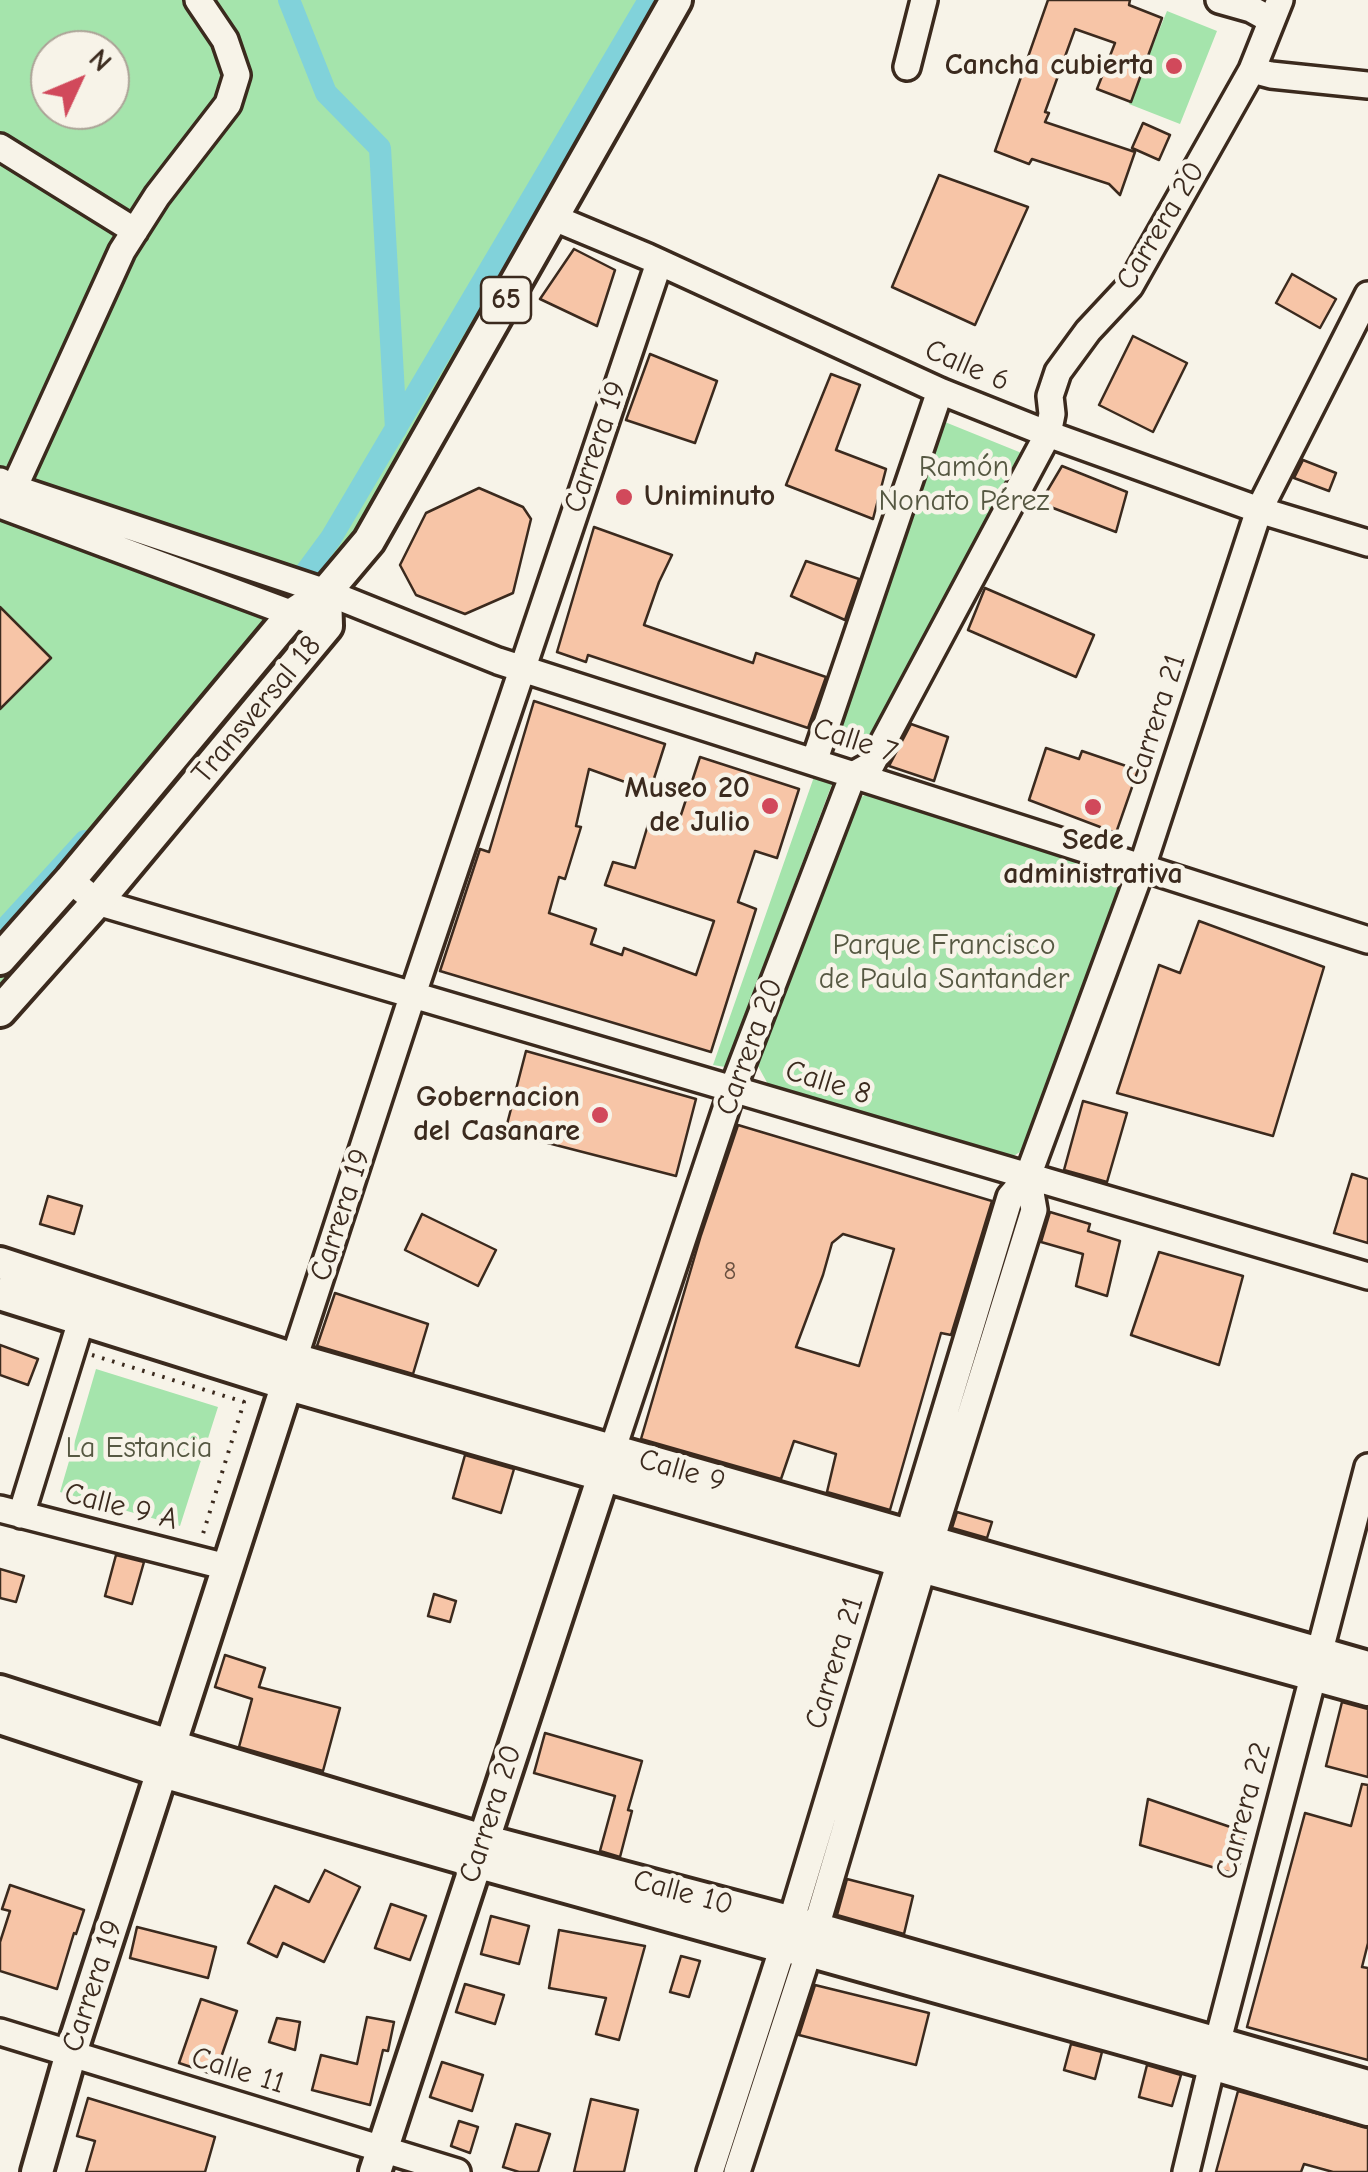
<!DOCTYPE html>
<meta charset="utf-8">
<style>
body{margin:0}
#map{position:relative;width:1368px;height:2172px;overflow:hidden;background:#f7f3e8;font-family:"Comic Neue",sans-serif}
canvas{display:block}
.north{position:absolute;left:30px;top:30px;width:100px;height:100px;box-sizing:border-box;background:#f7f3e8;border:2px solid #aca397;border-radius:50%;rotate:46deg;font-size:28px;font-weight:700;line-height:40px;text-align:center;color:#3b2a1e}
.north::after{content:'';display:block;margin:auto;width:35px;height:45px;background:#d1495b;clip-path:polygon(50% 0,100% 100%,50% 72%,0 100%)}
</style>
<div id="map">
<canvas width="1368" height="2172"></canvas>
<div class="north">N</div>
</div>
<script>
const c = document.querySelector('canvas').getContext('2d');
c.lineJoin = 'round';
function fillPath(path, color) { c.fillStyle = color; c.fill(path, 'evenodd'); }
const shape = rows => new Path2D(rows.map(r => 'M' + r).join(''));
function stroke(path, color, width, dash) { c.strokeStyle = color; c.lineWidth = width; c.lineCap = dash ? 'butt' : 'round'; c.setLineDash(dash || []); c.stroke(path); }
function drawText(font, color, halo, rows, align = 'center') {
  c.font = font + ' "Comic Neue",sans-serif'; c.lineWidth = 9; c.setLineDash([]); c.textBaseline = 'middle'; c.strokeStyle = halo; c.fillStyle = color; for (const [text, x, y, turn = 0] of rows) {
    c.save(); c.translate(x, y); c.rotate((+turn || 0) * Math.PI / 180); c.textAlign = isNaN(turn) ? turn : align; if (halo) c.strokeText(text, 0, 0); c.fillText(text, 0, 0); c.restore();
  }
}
fillPath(shape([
 [0,0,692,0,381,545,0,1004],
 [50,50,110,50,110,110,50,110],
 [1167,11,1217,31,1180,124,1129,104],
 [940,420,1029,456,870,752,831,736],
 [815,774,832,784,725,1067,713,1065],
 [874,790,1112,869,1121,887,1023,1150,1012,1157,770,1088,758,1066,854,801],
 [96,1369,218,1407,180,1526,60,1492]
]), '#a5e4ac');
stroke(shape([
 [289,0,326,93,380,148,396,429],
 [286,599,331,538,649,0],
 [0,934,85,841]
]), '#81d2da', 22);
const building = shape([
 [1048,0,1130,0,1129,5,1162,18,1131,102,1097,89,1115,43,1075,29,1045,112,1049,113,1045,122,1135,152,1120,195,1109,184,1032,159,1029,164,995,151,1048,0],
 [1143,123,1170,135,1159,160,1132,148,1143,123],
 [939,175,1028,207,975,325,892,287,939,175],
 [574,249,615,270,597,326,540,299,574,249],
 [1292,274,1336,299,1320,328,1276,303,1292,274],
 [1133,336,1187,363,1153,432,1099,405,1133,336],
 [650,354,717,381,695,443,626,420,650,354],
 [831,374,860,385,836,450,886,469,873,519,786,485,831,374],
 [1303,460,1336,473,1329,491,1294,478,1303,460],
 [1062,466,1127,492,1116,532,1040,503,1062,466],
 [479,488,523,507,531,519,513,593,465,614,416,595,400,565,426,513,479,488],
 [594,527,672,555,659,582,644,625,753,663,756,653,826,677,808,728,588,655,586,662,557,652,594,527],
 [806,561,859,579,845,620,791,596,806,561],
 [985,588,1094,635,1076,677,968,630,985,588],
 [0,607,51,658,0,709,0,607],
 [534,701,665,744,650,791,589,769,576,826,581,827,565,879,559,877,549,913,596,929,591,944,622,955,624,948,696,975,714,921,605,885,613,862,635,868,650,818,677,827,700,757,799,789,777,858,755,851,738,902,756,909,711,1052,440,971,480,849,489,852,534,701],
 [911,724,948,737,934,781,889,766,911,724],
 [1046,748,1079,759,1082,751,1138,770,1116,833,1029,800,1046,748],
 [1199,921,1324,967,1273,1136,1117,1093,1159,965,1180,973,1199,921],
 [526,1051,696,1099,676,1176,505,1132,526,1051],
 [1083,1101,1127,1113,1107,1182,1064,1170,1083,1101],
 [738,1125,992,1201,951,1335,941,1333,890,1510,827,1492,836,1454,794,1441,781,1479,641,1439,701,1235,738,1125],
 [843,1234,894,1249,859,1366,796,1347,823,1275,832,1243,843,1234],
 [1352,1174,1368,1179,1368,1243,1334,1233,1352,1174],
 [48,1196,82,1206,74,1234,40,1224,48,1196],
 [1050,1212,1090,1224,1088,1231,1120,1241,1107,1296,1076,1286,1083,1254,1041,1242,1050,1212],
 [422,1214,496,1250,478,1286,405,1250,422,1214],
 [1159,1252,1243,1276,1219,1365,1131,1335,1159,1252],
 [335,1293,428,1324,413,1374,317,1346,335,1293],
 [0,1345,38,1359,28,1385,0,1375,0,1345],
 [465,1455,514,1469,501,1513,453,1498,465,1455],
 [957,1512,992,1522,987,1538,952,1528,957,1512],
 [116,1555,144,1562,132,1604,105,1596,116,1555],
 [0,1569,24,1576,16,1602,0,1598,0,1569],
 [434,1594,456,1601,450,1622,428,1616,434,1594],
 [225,1655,265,1668,259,1687,340,1708,323,1771,239,1747,252,1699,215,1687,225,1655],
 [1342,1702,1368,1709,1368,1777,1326,1766,1342,1702],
 [545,1733,642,1761,628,1810,632,1811,620,1857,600,1851,615,1796,534,1773,545,1733],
 [1362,1784,1368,1785,1368,1943,1362,1967,1368,1968,1368,2060,1247,2027,1305,1813,1351,1826,1362,1784],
 [1148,1799,1245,1832,1238,1875,1140,1845,1148,1799],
 [325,1870,360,1887,324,1962,283,1943,277,1957,248,1943,275,1886,309,1902,325,1870],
 [847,1879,913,1896,904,1934,837,1915,847,1879],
 [10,1885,84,1910,76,1934,74,1933,57,1989,0,1971,0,1942,10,1911,2,1909,10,1885],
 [391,1904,426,1916,410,1960,375,1948,391,1904],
 [491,1916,529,1926,519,1964,481,1954,491,1916],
 [137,1927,216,1947,208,1978,130,1958,137,1927],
 [559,1930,645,1946,619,2040,596,2034,606,1998,549,1988,559,1930],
 [681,1956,700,1961,689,1997,670,1992,681,1956],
 [465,1984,504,1995,495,2024,456,2012,465,1984],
 [815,1985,929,2013,916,2065,799,2035,815,1985],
 [201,1999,237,2011,215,2075,179,2063,201,1999],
 [367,2017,394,2022,388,2051,383,2050,370,2105,312,2090,321,2055,357,2064,367,2017],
 [277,2018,300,2022,295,2050,269,2042,277,2018],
 [1071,2044,1102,2052,1095,2079,1064,2070,1071,2044],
 [442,2062,483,2075,472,2111,430,2097,442,2062],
 [1147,2065,1181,2075,1172,2106,1139,2097,1147,2065],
 [1238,2091,1368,2128,1368,2172,1333,2172,1304,2164,1301,2172,1216,2172,1238,2091],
 [88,2098,215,2137,205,2172,86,2172,95,2141,77,2136,88,2098],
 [591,2099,638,2110,624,2172,574,2172,591,2099],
 [459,2121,478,2127,470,2153,451,2146,459,2121],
 [516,2124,550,2134,538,2172,519,2172,503,2167,516,2124]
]);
fillPath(building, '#f7c5a7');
stroke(building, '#3b2a1e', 2.5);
const minor = shape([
 [1219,0,1251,9,1271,20],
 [907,67,924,0],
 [1252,70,1271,75,1368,85],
 [0,147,135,231],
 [552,217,648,257,940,391,1048,434,1259,510,1368,543],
 [0,481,14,488,326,592,498,661,1368,940],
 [14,488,122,251,157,196,228,104,237,75,225,40,198,0],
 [0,505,309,620],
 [814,762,940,391],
 [70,880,97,902,1368,1276],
 [294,1359,413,994,659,263],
 [612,1451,733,1088,853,775,871,765,1048,434,1052,414,1050,396,1058,372,1088,331,1130,286,1252,70,1280,0],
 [0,1509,227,1567],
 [21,1515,81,1321,95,1312],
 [0,2032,457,2172],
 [710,2172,791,1922,1010,1197,1028,1176,1142,867,1259,510,1368,295],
 [737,2172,809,1951,923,1567,1034,1210,1028,1176],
 [1186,2172,1217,2044,1368,1467]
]);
const major = shape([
 [0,959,70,880,292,614,326,592,369,541,676,0],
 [0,1011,97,902,327,626,326,592],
 [0,1263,294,1359,1368,1667],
 [0,1294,286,1384,900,1561,1368,1690],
 [0,1691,169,1745,483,1840,815,1928,1368,2086],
 [0,1718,163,1772,476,1862,782,1947,809,1951,1212,2064,1368,2110],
 [37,2172,71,2053,293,1365],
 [375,2172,609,1458]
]);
stroke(minor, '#3b2a1e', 32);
stroke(major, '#3b2a1e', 38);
stroke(shape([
 [92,1355,244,1402,202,1537]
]), '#3b2a1e', 4, [2.5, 8]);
stroke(minor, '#f7f3e8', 25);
stroke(major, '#f7f3e8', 30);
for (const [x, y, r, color] of [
 [1174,66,10,"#d1495b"],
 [624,497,10,"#d1495b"],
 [770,806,10,"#d1495b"],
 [1093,807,10,"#d1495b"],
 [600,1115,10,"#d1495b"]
]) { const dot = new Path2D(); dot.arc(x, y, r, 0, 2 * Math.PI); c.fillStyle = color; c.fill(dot); stroke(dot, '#f7f3e8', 4); }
drawText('25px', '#6a5140', null, [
 ["8",730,1272]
]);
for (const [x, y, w] of [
 [506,300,50]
]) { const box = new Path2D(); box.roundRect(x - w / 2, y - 23, w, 46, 8); c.fillStyle = '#f7f3e8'; c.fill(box); stroke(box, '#3b2a1e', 2.5); }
drawText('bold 28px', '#3b2a1e', null, [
 ["65",506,300]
]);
drawText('bold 30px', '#3b2a1e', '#f7f3e8', [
 ["Cancha cubierta",1154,66],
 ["Uniminuto",644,497,"left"],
 ["Museo 20",750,789],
 ["de Julio",750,823],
 ["Sede",1093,841,"center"],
 ["administrativa",1093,875,"center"],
 ["Gobernacion",580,1098],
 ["del Casanare",580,1132]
], 'right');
drawText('30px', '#3b2a1e', '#f7f3e8', [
 ["Carrera 20",1161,226,-59],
 ["Calle 6",967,366,23],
 ["Carrera 19",596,447,-71],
 ["Transversal 18",257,710,-50],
 ["Carrera 21",1156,720,-72],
 ["Calle 7",855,741,18],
 ["Carrera 20",750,1047,-70],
 ["Calle 8",828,1083,17],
 ["Carrera 19",341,1215,-72],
 ["Calle 9",682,1471,16],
 ["Calle 9 A",121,1507,14],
 ["Carrera 21",835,1663,-73],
 ["Carrera 22",1244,1811,-75],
 ["Carrera 20",491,1814,-72],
 ["Calle 10",683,1893,15],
 ["Carrera 19",93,1986,-72],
 ["Calle 11",238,2071,17]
]);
drawText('30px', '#565842', '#f7f3e8', [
 ["Ramón",964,468],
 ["Nonato Pérez",964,502],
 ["Parque Francisco",944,946],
 ["de Paula Santander",944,980],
 ["La Estancia",139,1449]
]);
</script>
